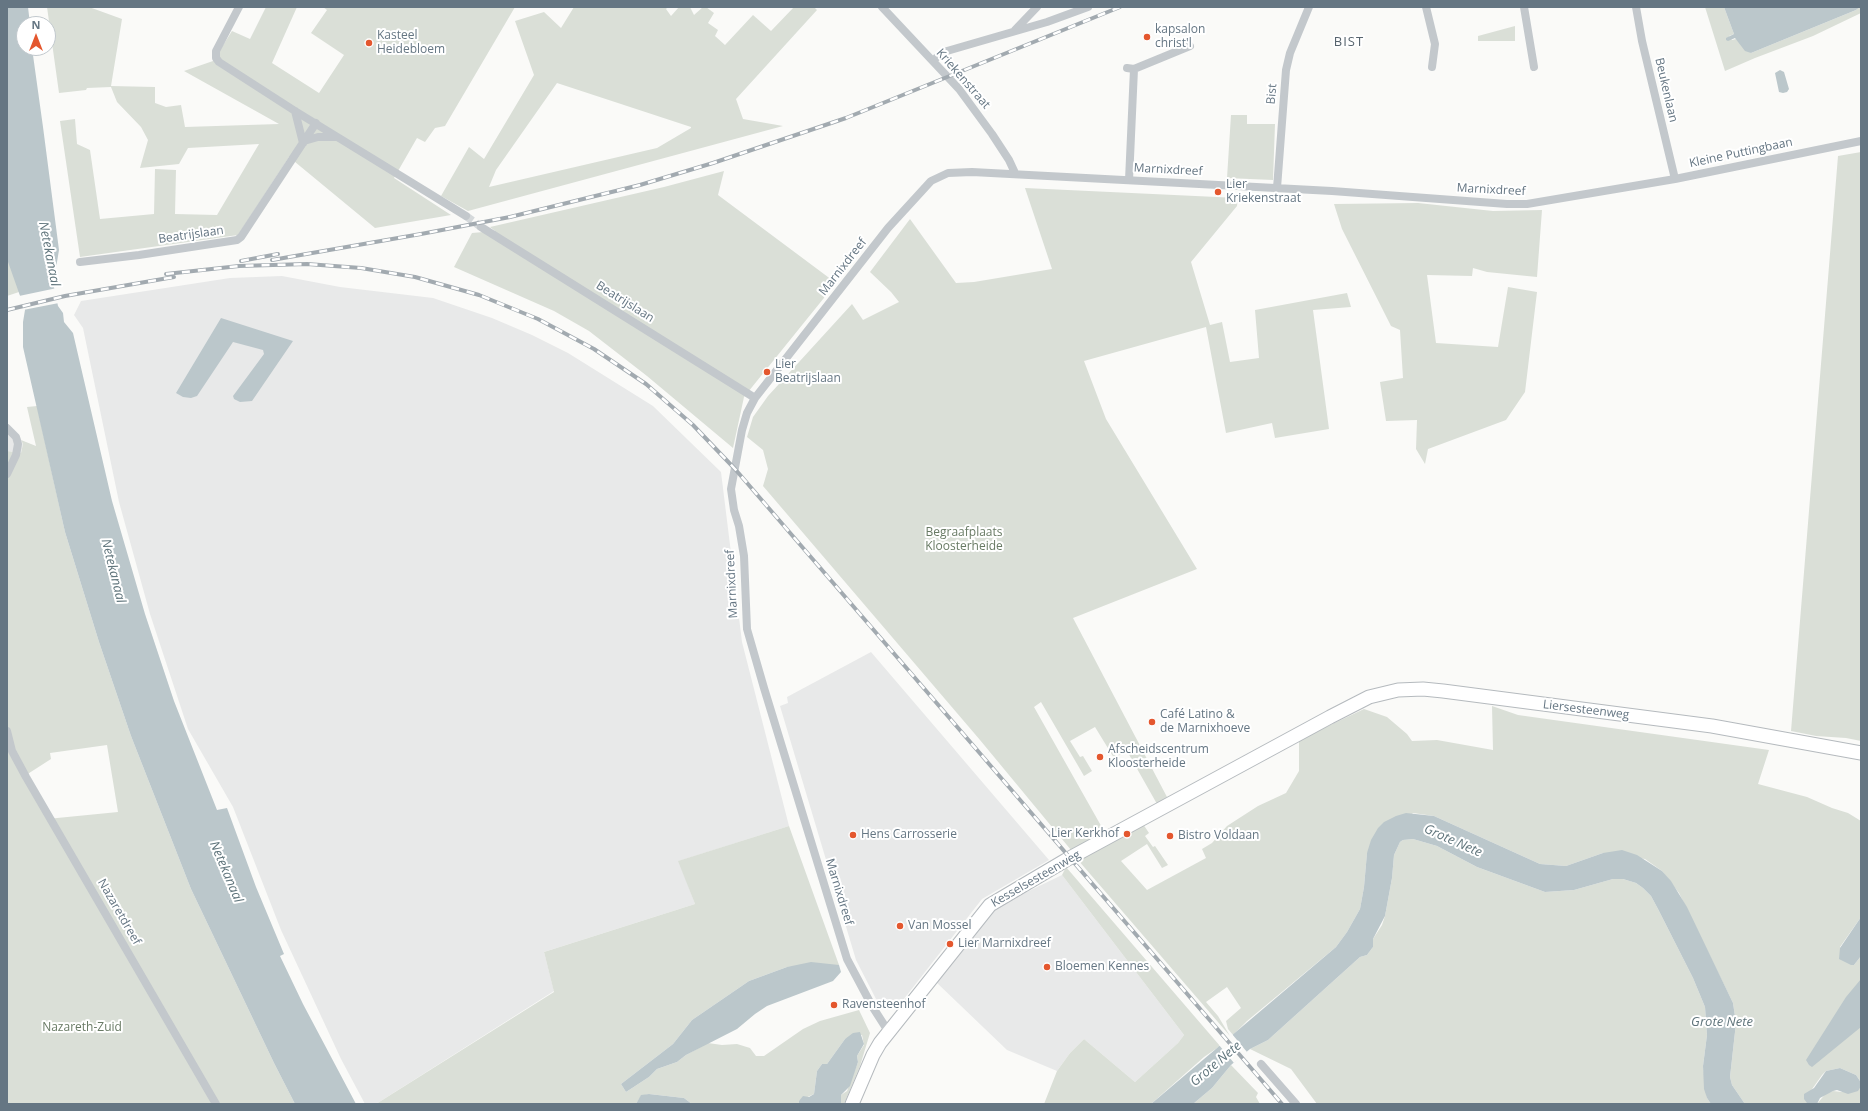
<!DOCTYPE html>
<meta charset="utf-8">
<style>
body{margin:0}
#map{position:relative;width:1868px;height:1111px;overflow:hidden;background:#fafaf8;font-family:"Open Sans",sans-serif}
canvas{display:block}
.frame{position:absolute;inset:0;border:8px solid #657683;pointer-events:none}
.north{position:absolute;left:16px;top:16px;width:40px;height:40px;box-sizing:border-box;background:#fff;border:1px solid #c1c8cd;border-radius:50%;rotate:0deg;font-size:11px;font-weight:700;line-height:16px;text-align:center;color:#657683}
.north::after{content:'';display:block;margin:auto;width:14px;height:18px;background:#e4572e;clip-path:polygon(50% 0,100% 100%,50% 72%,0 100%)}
</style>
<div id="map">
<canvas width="1868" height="1111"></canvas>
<div class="frame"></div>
<div class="north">N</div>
</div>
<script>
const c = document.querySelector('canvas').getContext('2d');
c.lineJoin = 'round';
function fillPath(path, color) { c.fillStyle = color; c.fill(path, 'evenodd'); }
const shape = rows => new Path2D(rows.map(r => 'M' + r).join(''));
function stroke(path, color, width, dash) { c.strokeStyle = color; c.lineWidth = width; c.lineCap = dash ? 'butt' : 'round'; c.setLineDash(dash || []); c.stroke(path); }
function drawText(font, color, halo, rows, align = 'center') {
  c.font = font + ' "Open Sans",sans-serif'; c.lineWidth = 4; c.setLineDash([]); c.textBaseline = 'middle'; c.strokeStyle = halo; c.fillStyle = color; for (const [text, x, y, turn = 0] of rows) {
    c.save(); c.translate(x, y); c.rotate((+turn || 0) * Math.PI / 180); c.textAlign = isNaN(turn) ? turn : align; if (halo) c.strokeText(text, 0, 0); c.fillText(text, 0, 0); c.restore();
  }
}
fillPath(shape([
 [282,276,340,287,433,298,492,318,532,335,568,353,653,406,721,472,742,642,789,826,679,861,695,904,544,952,554,991,376,1104,365,1104,341,1059,281,930,233,807,188,729,150,614,119,502,83,328,74,315,81,301,230,278],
 [7,423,20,437,23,444,21,453,7,451],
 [871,652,1049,860,982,899,900,1004,887,1006,876,999,856,960,780,706,788,703,787,697],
 [1062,875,1184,1035,1178,1043,1135,1082,1084,1039,1070,1053,1057,1071,1007,1050,936,982,987,915,1002,904]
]), '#e8e9e9');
fillPath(shape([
 [47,7,89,7,122,19,111,86,155,87,155,103,166,107,181,105,185,127,279,124,184,71,213,61,232,31,250,39,266,7,297,7,272,63,319,93,344,55,311,33,327,10,323,7,515,7,445,126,435,128,425,142,417,138,394,178,451,215,375,228,289,157,238,235,80,257,60,121,75,119,77,144,90,150,100,219,154,214,155,169,176,170,175,214,217,215,259,144,188,148,179,164,140,168,148,140,141,127,117,102,111,87,87,88,86,90,59,93],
 [574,7,668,7,666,9,671,16,679,7,690,7,694,15,703,7,706,7,714,13,708,23,718,30,715,36,725,45,753,15,771,31,794,7,814,7,817,10,736,99,743,119,783,126,468,211,441,196,469,147,484,159,534,75,515,21,544,12,561,28],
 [557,83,691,127,691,128,657,148,489,187,496,170],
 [1705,7,1724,7,1734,34,1729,36,1732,40,1736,39,1751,53,1856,10,1860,7,1861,13,1813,36,1755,58,1725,71],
 [1515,26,1515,41,1478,41,1478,36],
 [1231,115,1247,115,1247,124,1275,124,1273,180,1227,178],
 [1861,152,1861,741,1846,738,1816,736,1791,731,1838,156],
 [724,171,718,195,836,283,744,397,733,448,647,376,589,331,554,311,454,267,472,233,495,231,490,227,664,187],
 [1025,188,1238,198,1237,206,1191,262,1210,325,1222,322,1230,362,1259,358,1255,310,1347,293,1351,307,1313,310,1329,429,1275,438,1272,423,1226,433,1206,327,1084,361,1106,419,1197,569,1073,618,1167,797,1157,804,1127,751,1114,758,1095,727,1070,741,1080,757,1083,756,1092,771,1084,776,1041,702,1034,707,1104,831,1071,850,980,740,763,486,768,469,763,450,747,437,753,417,768,396,852,304,863,320,899,302,891,292,870,272,910,219,956,283,974,282,1052,269],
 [1418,203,1493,211,1542,210,1537,277,1487,272,1473,268,1472,276,1427,275,1436,343,1498,347,1508,287,1537,292,1525,392,1506,420,1428,449,1425,464,1416,449,1417,420,1386,421,1380,382,1403,378,1400,330,1391,326,1342,229,1334,204],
 [7,258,22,291,7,296],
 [37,406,65,532,99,642,131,736,191,889,274,1063,295,1104,7,1104,7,451,21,453,23,444,21,440,36,446,27,407],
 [107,745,118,812,47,819,23,777,51,759,50,753],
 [1492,706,1518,715,1769,750,1758,784,1807,797,1832,808,1848,813,1861,821,1861,917,1840,947,1854,965,1861,956,1861,1104,1817,1104,1826,1093,1833,1091,1842,1092,1860,1081,1856,1075,1840,1068,1826,1071,1822,1075,1810,1092,1807,1103,1811,1104,1745,1104,1732,1085,1730,1077,1736,1023,1733,1003,1679,893,1662,871,1645,859,1603,853,1566,866,1540,864,1434,816,1413,813,1367,853,1364,887,1360,909,1347,932,1336,947,1247,1021,1233,1035,1228,1029,1226,1021,1241,1008,1227,987,1206,1002,1218,1016,1230,1036,1078,860,1143,824,1149,833,1145,836,1153,847,1155,846,1168,865,1162,868,1147,844,1121,861,1147,890,1206,858,1202,849,1212,843,1227,826,1258,806,1286,793,1299,771,1299,740,1364,709,1387,717,1407,734,1412,741,1437,740,1493,750],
 [789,826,839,965,787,967,749,981,692,1020,673,1044,621,1084,626,1092,649,1077,657,1069,677,1062,686,1055,708,1043,722,1045,737,1044,750,1048,756,1056,764,1056,803,1029,820,1021,859,1010,870,1033,860,1066,844,1104,841,1104,841,1095,847,1091,858,1062,857,1056,864,1045,862,1035,845,1039,827,1064,822,1064,817,1071,814,1094,799,1101,799,1104,692,1104,684,1098,649,1094,641,1096,636,1104,376,1104,554,992,544,952,695,904,678,861],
 [1413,839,1437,846,1477,867,1545,892,1574,890,1613,879,1623,879,1636,883,1643,888,1651,896,1658,909,1693,978,1705,1007,1707,1035,1703,1066,1707,1098,1711,1104,1317,1104,1291,1069,1250,1049,1268,1040,1360,957,1367,955,1373,947,1373,939,1382,925,1385,916,1392,878,1394,855,1400,842,1403,840],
 [1066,867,1220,1046,1204,1057,1151,1104,1044,1104,1057,1071,1070,1053,1084,1039,1135,1082,1178,1043,1184,1035,1062,875],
 [1231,1065,1258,1093,1256,1097,1260,1104,1193,1104,1212,1088]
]), '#dadfd7');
fillPath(shape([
 [7,7,28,7,30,24,24,24,24,48,32,48,43,127,59,250,55,274,56,280,54,287,58,306,63,313,64,322,73,333,112,501,145,614,174,701,217,810,227,808,256,887,284,954,280,956,303,1004,356,1104,295,1104,274,1063,191,889,131,736,99,642,65,532,23,347,23,322,25,310,7,259],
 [1724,7,1860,7,1856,10,1751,53,1745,51,1735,38,1728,41,1726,40,1726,38,1734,34],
 [1780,70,1784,72,1789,89,1787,92,1783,93,1779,92,1775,73],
 [221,318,293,341,252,401,240,402,234,399,233,396,264,354,263,350,233,342,197,396,191,398,183,397,176,393],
 [1406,813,1434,816,1540,864,1566,866,1603,853,1622,850,1637,855,1662,871,1671,881,1687,907,1733,1003,1736,1023,1730,1077,1732,1085,1745,1104,1711,1104,1707,1098,1704,1089,1703,1066,1707,1035,1705,1007,1693,978,1658,909,1651,896,1643,888,1636,883,1623,879,1613,879,1574,890,1545,892,1477,867,1437,846,1413,839,1403,840,1400,842,1394,855,1392,878,1385,916,1373,939,1373,947,1367,955,1360,957,1268,1040,1250,1049,1231,1065,1212,1088,1193,1104,1151,1104,1336,947,1347,932,1360,909,1364,887,1367,853,1371,840,1378,828,1384,822,1396,816],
 [1861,917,1861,956,1854,965,1851,965,1839,959,1840,948],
 [811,962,839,965,841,972,833,981,767,1006,755,1014,737,1029,686,1055,677,1062,657,1069,649,1077,626,1092,621,1084,673,1044,692,1020,749,981,787,967],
 [1861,979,1861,1027,1812,1067,1809,1065,1806,1060,1846,997],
 [860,1032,864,1044,857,1056,858,1062,850,1086,841,1095,841,1104,799,1104,799,1101,803,1096,809,1097,814,1094,817,1071,822,1064,827,1064,845,1039,853,1033],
 [1840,1068,1856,1075,1860,1081,1861,1086,1858,1091,1848,1094,1837,1090,1833,1091,1820,1098,1817,1104,1807,1103,1804,1099,1804,1094,1814,1088,1826,1071],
 [649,1094,684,1098,692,1104,636,1104,641,1095]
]), '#bbc7cb');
fillPath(shape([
 [57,288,59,303,23,310,19,296],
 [1232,1034,1247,1052,1234,1063,1219,1045]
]), '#fafaf8');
stroke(shape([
 [466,216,481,227]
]), '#d5d9db', 8, [8, 4]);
const primary = shape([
 [852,1104,873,1055,880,1043,990,905,1066,860,1330,717,1369,697,1398,690,1423,689,1443,691,1712,726,1861,753]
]);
stroke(primary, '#b5babe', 15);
stroke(shape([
 [239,7,216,51,216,58,219,62,295,111,466,216],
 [882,7,959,89,992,134,1009,160,1015,173],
 [1426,7,1435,44,1432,67],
 [1524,7,1534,67],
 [1636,7,1642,41,1675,179],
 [1015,30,1037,7],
 [933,61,939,55,947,51,1047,22,1088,7],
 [1127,68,1134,69,1129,180],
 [1134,69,1190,46],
 [295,111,303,143],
 [304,141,318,137,337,137],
 [1277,188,1286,70,1290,53,1309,7],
 [481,227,755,398],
 [80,262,139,255,237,240,241,237,316,123],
 [7,428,16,437,18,444,16,455,7,474],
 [7,731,12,751,26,777,216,1104],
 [888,1031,872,1006,847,959,764,688,747,629,744,556,739,526,734,510,731,489,742,430,747,413,755,398,888,228,931,181,948,173,972,172,1332,191,1507,204,1527,204,1675,179,1861,141],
 [1261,1064,1296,1104]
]), '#c3c8cc', 8);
stroke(primary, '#fff', 13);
const rail = shape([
 [272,260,421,234,510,217,640,185,713,163,846,118,1120,7],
 [241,261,278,254],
 [166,274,239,266,307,264,361,268,415,277,479,295,538,319,594,349,646,384,693,425,735,469,1282,1104],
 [7,310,65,296,174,277]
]);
stroke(rail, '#a2aab0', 4);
stroke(rail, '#fff', 2.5, [8]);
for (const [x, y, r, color] of [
 [1147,37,4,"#e4572e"],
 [369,43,4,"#e4572e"],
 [1218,192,4,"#e4572e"],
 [767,372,4,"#e4572e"],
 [1152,722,4,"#e4572e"],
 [1100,757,4,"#e4572e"],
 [1127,834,4,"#e4572e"],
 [853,835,4,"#e4572e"],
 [1170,836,4,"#e4572e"],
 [900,926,4,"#e4572e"],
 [950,944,4,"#e4572e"],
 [1047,967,4,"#e4572e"],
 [834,1005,4,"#e4572e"]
]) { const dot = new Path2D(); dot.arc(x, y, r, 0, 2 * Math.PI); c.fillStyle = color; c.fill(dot); stroke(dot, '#fff', 1.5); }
drawText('12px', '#657683', '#fff', [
 ["kapsalon",1155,30],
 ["christ'l",1155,44],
 ["Kasteel",377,36],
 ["Heidebloem",377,50],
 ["Lier",1226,185],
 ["Kriekenstraat",1226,199],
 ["Lier",775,365],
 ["Beatrijslaan",775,379],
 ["Café Latino &",1160,715],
 ["de Marnixhoeve",1160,729],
 ["Afscheidscentrum",1108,750],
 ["Kloosterheide",1108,764],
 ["Lier Kerkhof",1119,834,"right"],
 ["Hens Carrosserie",861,835],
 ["Bistro Voldaan",1178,836],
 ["Van Mossel",908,926],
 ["Lier Marnixdreef",958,944],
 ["Bloemen Kennes",1055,967],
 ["Ravensteenhof",842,1005]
], 'left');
drawText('12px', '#657683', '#fff', [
 ["Kriekenstraat",963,79,49],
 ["Beukenlaan",1666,90,77],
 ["Bist",1272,94,-85],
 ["Kleine Puttingbaan",1741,153,-12],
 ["Marnixdreef",1168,170,3],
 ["Marnixdreef",1491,190,3],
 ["Beatrijslaan",191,235,-8],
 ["Marnixdreef",843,267,-52],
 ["Beatrijslaan",625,302,32],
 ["Marnixdreef",732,584,-93],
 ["Liersesteenweg",1586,710,7],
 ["Kesselsesteenweg",1036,879,-30],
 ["Marnixdreef",839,892,73],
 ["Nazaretdreef",119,912,60]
]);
drawText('12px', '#687a64', '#fff', [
 ["Begraafplaats",964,533],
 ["Kloosterheide",964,547],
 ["Nazareth-Zuid",82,1028]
]);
c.letterSpacing = '1px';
drawText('13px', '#57646e', '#fff', [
 ["BIST",1349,42]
]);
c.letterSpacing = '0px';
drawText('italic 13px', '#60757c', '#fff', [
 ["Netekanaal",49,254,79],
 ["Netekanaal",113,571,76],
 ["Grote Nete",1453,841,24],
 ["Netekanaal",226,872,67],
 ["Grote Nete",1722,1022],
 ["Grote Nete",1216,1064,-40]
]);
</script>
